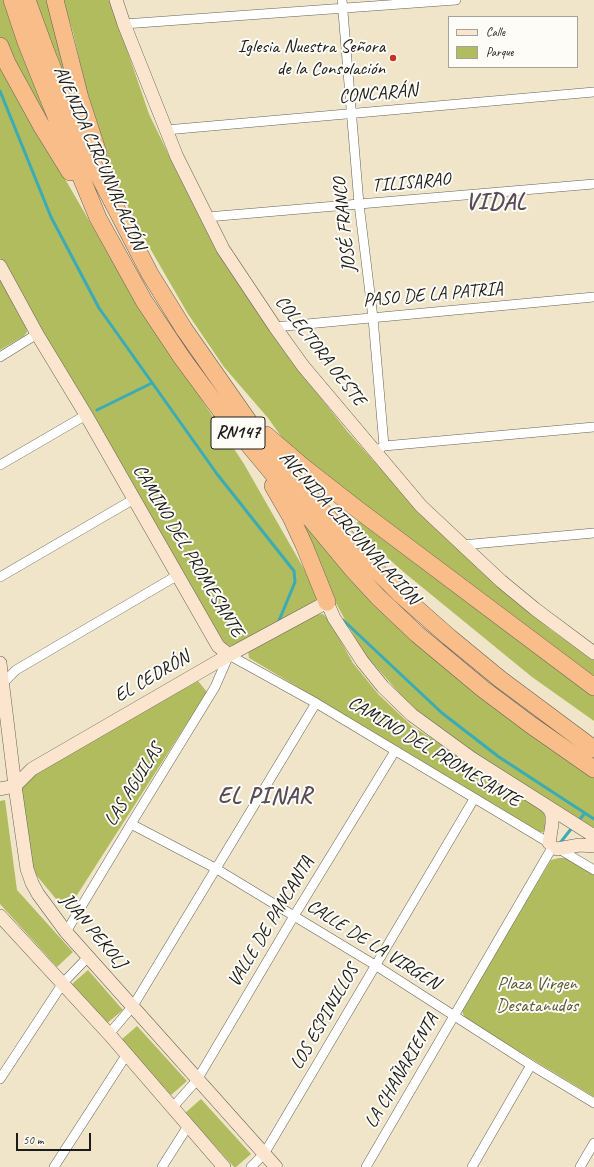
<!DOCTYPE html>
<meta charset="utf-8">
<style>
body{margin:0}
#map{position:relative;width:594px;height:1167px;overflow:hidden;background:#f0e5c9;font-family:Caveat,sans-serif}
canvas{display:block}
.legend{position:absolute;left:448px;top:16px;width:130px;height:52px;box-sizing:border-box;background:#fdfcf7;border:1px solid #a3a29f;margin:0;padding:5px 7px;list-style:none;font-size:12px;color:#1c1c1c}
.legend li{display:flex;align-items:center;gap:8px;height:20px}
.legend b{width:20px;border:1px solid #a3a29f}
.scale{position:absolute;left:16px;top:1133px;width:75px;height:18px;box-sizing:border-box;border:2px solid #1c1c1c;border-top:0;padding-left:5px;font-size:12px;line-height:14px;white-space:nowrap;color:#1c1c1c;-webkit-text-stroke:3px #fdfcf7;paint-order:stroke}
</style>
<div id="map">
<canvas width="594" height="1167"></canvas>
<ul class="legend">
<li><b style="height:5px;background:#fce5cf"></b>Calle</li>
<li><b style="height:11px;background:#b0bc5e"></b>Parque</li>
</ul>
<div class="scale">50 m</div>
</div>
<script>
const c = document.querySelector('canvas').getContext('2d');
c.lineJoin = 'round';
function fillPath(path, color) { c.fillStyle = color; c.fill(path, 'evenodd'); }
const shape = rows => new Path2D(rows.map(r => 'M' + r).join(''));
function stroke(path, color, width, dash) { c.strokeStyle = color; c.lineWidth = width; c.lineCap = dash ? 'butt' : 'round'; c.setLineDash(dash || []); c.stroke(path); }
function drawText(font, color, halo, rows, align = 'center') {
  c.font = font + ' Caveat,sans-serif'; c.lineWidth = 4; c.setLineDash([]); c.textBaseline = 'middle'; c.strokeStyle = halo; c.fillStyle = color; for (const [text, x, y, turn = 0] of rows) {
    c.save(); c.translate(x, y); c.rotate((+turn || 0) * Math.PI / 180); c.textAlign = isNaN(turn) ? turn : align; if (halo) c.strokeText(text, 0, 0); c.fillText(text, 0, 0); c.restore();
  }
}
fillPath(shape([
 [0,0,4,0,56,133,54,138,0,40],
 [34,0,50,0,82,118],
 [63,0,110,0,149,114,177,172,226,266,287,355,347,431,412,504,480,569,551,630,594,660,594,677,343,490,283,439,268,418,224,367,188,314,144,238,114,179,88,97,73,32],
 [0,66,125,283,244,464,316,590,317,599,314,603,234,645,230,646,226,644,222,640,0,258],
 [0,280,26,325,27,332,24,336,0,350],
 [279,487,348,574,542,742,594,778,594,829,472,752,417,713,362,651,330,592],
 [364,521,594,692,594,721,532,677,406,574,359,533,357,522],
 [323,614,329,620,353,663,379,695,412,726,546,811,546,831,538,833,415,757,249,658,248,651,314,615],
 [198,681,207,692,70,906,61,905,32,870,20,794,22,784,25,779],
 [5,800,17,890,73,952,57,967,0,904,0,801],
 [559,858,567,858,594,874,594,1097,466,1019,463,1014,462,1009,551,860],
 [88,970,123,1010,106,1024,72,984],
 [137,1026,187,1081,171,1095,121,1040],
 [201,1099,251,1154,236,1167,234,1167,185,1113]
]), '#b0bc5e');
stroke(shape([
 [0,91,51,217,99,308,217,474,294,571,295,582,278,623],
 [97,410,152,383],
 [343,620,442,713,499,757,594,819],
 [580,819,585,813],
 [560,843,571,829]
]), '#3babb6', 3);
const street = shape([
 [342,0,359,204,373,318,384,446],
 [124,24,456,0],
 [166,130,594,92],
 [207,217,594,184],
 [275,327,594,297],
 [0,357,37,334],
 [379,449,384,446,594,427],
 [0,465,86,415],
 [462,545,594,533],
 [0,577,134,499],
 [0,686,16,670,178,575],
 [131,824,215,868,294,916,375,965,531,1065,594,1103],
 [66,932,131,824,215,687,229,655,316,703,594,870],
 [109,1034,133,1006,316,703],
 [0,1079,63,983,88,957],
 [173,1107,197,1080,294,916,395,751],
 [54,1167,127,1054],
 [162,1167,188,1126],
 [251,1167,264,1154,474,799],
 [366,1167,553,846],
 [472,1167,531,1065],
 [580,1167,594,1143]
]);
const secondary = shape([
 [116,0,124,24,177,157,223,249,275,327,303,366,421,506,501,581,535,609,594,653],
 [0,266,37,334,86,415,218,646,229,655],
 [0,663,15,786,27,869,32,883,38,894,66,932,276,1167],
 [0,789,15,786,32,769,229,655,327,602,334,618,362,661,383,687,412,715,471,758,594,836],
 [544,804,550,810,552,815,552,824,549,843],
 [557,849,580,845,594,846],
 [0,916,109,1034,224,1167]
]);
const highway = shape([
 [12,0,26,42,48,97,98,218,144,301,182,358,224,415,354,571,378,597,417,634,483,689,531,725,594,769],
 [27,0,46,52,84,147,150,274,184,329,272,455,367,561,399,593,449,637,500,679,594,749],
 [55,0,80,98,98,153],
 [0,46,7,63,41,125,70,172],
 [266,435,302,466,357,509,594,687],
 [273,486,291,517,304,545,327,602]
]);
stroke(street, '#666259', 10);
stroke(secondary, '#666259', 14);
stroke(highway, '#666259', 18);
stroke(street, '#fff', 9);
stroke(secondary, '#fce5cf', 13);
stroke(highway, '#f8bd88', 17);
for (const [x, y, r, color] of [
 [393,58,4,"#c8321e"]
]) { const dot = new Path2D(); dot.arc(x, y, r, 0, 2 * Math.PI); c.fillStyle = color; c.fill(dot); stroke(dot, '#fdfcf7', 1.5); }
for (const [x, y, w] of [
 [238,433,54]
]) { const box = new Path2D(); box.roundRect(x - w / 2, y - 16, w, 32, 3); c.fillStyle = '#fdfcf7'; c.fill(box); stroke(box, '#1c1c1c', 1); }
drawText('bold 18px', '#1c1c1c', null, [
 ["RN147",238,433]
]);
drawText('19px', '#1c1c1c', '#fdfcf7', [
 ["Iglesia Nuestra Señora",385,47],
 ["de la Consolación",385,69]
], 'right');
drawText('19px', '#1c1c1c', '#fdfcf7', [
 ["CONCARÁN",378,94,-5],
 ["AVENIDA CIRCUNVALACIÓN",99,158,66],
 ["TILISARAO",411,183,-5],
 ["JOSÉ FRANCO",345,225,-96],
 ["PASO DE LA PATRIA",433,295,-5],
 ["COLECTORA OESTE",320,351,52],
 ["AVENIDA CIRCUNVALACIÓN",349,528,48],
 ["CAMINO DEL PROMESANTE",188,551,59],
 ["EL CEDRÓN",152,677,-30],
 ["CAMINO DEL PROMESANTE",434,752,31],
 ["LAS AGUILAS",134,785,-58],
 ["VALLE DE PANCANTA",271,922,-59],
 ["JUAN PEKOLJ",93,931,50],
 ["CALLE DE LA VIRGEN",373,945,32],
 ["LOS ESPINILLOS",325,1017,-60],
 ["LA CHAÑARIENTA",402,1071,-60]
]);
drawText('19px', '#575c36', '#fdfcf7', [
 ["Plaza Virgen",537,984],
 ["Desatanudos",537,1006]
]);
c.letterSpacing = '1px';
drawText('bold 23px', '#584c58', '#fdfcf7', [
 ["VIDAL",496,203],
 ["EL PINAR",265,797]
]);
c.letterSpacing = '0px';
</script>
